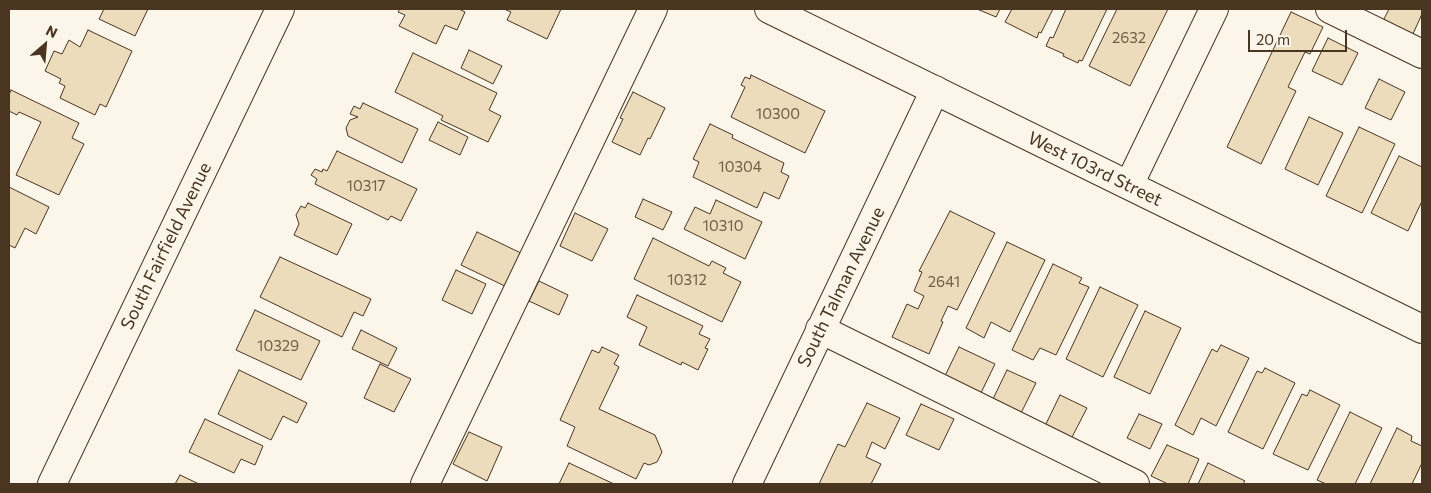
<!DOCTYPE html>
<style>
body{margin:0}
#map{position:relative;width:1431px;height:493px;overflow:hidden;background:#fbf6e9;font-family:Commissioner,sans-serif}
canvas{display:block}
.frame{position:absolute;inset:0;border:10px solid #4a3520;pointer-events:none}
.north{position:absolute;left:20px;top:20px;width:50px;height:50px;-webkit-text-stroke:4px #fbf6e9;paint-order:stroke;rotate:27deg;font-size:14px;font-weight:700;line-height:20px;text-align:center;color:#4a3520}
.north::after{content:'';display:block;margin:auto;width:18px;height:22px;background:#4a3520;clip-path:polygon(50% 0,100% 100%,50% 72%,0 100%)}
.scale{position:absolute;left:1248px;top:30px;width:99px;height:22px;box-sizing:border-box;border:2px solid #4a3520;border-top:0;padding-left:6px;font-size:15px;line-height:18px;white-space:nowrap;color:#4a3520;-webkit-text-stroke:4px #fbf6e9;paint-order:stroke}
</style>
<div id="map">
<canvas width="1431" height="493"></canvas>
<div class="frame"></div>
<div class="north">N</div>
<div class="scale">20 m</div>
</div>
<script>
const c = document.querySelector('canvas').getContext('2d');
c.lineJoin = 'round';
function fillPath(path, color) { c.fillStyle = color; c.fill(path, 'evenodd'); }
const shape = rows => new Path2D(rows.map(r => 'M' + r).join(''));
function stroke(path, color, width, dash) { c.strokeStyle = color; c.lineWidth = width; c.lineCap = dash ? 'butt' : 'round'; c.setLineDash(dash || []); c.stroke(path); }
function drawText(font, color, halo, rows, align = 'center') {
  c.font = font + ' Commissioner,sans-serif'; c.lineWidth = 4; c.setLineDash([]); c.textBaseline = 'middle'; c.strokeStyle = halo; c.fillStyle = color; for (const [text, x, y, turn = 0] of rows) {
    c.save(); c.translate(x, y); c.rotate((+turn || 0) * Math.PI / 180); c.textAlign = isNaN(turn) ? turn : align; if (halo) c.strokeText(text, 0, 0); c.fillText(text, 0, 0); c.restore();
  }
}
const building = shape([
 [104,9,148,9,135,36,99,19,104,9],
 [400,9,459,9,465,12,457,30,445,25,436,44,399,26,405,15,398,12,400,9],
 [504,9,561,9,547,39,507,20,511,12,504,9],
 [977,9,1000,9,996,17,977,9],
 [1012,9,1053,9,1041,33,1039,32,1037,38,1005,22,1012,9],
 [1066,9,1107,9,1082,61,1079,60,1078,63,1063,56,1064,54,1046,46,1050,37,1053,38,1066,9],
 [1117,9,1168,9,1130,86,1089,66,1117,9],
 [1389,9,1422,9,1422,14,1412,36,1383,21,1389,9],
 [1291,12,1323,27,1310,54,1305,52,1288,87,1296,91,1261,164,1227,147,1291,12],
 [88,30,132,51,106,107,100,104,95,115,60,98,65,86,59,83,61,79,45,71,54,51,62,54,69,40,80,47,88,30],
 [1328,38,1358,53,1342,85,1312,71,1328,38],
 [469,50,502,66,493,84,461,68,469,50],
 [413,53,497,93,489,110,501,116,488,142,441,120,443,116,395,92,413,53],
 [751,75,825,111,805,153,731,117,745,87,741,85,745,77,750,79,751,75],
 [1379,79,1405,92,1391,120,1365,108,1379,79],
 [11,90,79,123,72,138,84,144,59,195,16,175,41,122,19,112,17,115,9,111,9,95,11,90],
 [633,92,665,108,650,139,648,138,640,155,612,142,623,119,620,118,633,92],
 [363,103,418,129,402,163,348,136,346,128,350,120,358,117,350,114,354,106,360,109,363,103],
 [1309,117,1343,133,1318,185,1285,169,1309,117],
 [438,122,468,137,460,155,429,140,438,122],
 [710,124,733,135,732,138,784,163,781,172,789,176,779,199,764,192,757,208,693,177,699,162,693,159,710,124],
 [1359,127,1395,144,1362,213,1326,196,1359,127],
 [337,151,417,189,401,221,391,216,388,220,315,184,317,179,311,175,315,169,322,172,323,169,327,171,337,151],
 [1399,156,1422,167,1422,201,1408,231,1371,213,1399,156],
 [9,187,49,207,36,234,25,228,15,248,9,245,9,187],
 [643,199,672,212,663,230,635,217,643,199],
 [716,200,762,222,745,259,684,229,695,207,710,214,716,200],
 [308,203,352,224,337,255,294,235,299,224,296,215,301,206,305,208,308,203],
 [950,211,995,233,957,310,948,306,941,321,943,322,929,354,892,337,907,304,918,309,924,296,914,291,922,272,919,271,950,211],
 [575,213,608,229,592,261,560,246,575,213],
 [477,232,523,254,507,287,461,265,477,232],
 [653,238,709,266,712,261,726,268,723,273,741,282,722,322,634,279,653,238],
 [1007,242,1045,260,1010,332,991,322,984,338,966,328,1007,242],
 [280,257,371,299,363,316,354,312,342,337,260,297,280,257],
 [1053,264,1082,278,1079,283,1089,287,1056,355,1040,348,1033,360,1012,350,1053,264],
 [456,270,486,284,472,314,442,300,456,270],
 [539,281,568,295,559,315,529,301,539,281],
 [1100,287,1138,305,1103,377,1066,359,1100,287],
 [637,295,703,326,699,334,710,339,705,348,708,349,698,370,682,362,681,365,639,345,647,327,627,317,637,295],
 [255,310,320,341,301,380,236,350,255,310],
 [1145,311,1181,328,1150,394,1114,377,1145,311],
 [361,330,397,348,388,366,352,349,361,330],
 [1221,345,1249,358,1216,426,1201,418,1193,435,1175,425,1212,349,1217,352,1221,345],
 [602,347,619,355,614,364,619,367,599,409,655,435,662,452,657,462,649,465,644,463,636,479,567,446,575,427,560,420,592,350,599,353,602,347],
 [959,347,995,364,978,399,942,382,959,347],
 [380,364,411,379,394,412,364,398,380,364],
 [1265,368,1295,383,1263,449,1228,432,1257,371,1262,373,1265,368],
 [239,370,307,403,297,423,283,416,271,440,218,414,239,370],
 [1007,370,1036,383,1020,415,992,401,1007,370],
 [1310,390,1340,405,1308,470,1273,454,1302,394,1307,396,1310,390],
 [1060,395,1087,408,1071,439,1045,426,1060,395],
 [867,403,900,418,885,449,872,442,866,457,881,464,871,484,819,484,838,444,845,447,867,403],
 [921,404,954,419,939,450,906,435,921,404],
 [1350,412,1382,428,1355,484,1326,484,1317,480,1350,412],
 [1139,414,1162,424,1150,449,1127,438,1139,414],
 [205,419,263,446,255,465,241,459,234,473,189,452,205,419],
 [1397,428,1412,436,1411,441,1422,446,1422,463,1412,484,1370,484,1397,428],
 [469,432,502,447,487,481,453,464,469,432],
 [1167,445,1199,459,1188,484,1168,484,1151,476,1167,445],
 [569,463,614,484,559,484,569,463],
 [1208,463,1245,481,1243,484,1198,484,1208,463],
 [180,475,199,484,175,484,180,475]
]);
fillPath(building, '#ecdcbc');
stroke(building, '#4a3520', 1);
const minor = shape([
 [1330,9,1422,54],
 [1129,185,1214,9],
 [820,329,1135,484],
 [52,484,280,9],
 [425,484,653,9],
 [747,484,935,90]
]);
const major = shape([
 [769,9,1422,329]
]);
stroke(minor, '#4a3520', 30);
stroke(major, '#4a3520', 30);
stroke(minor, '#fbf6e9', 28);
stroke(major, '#fbf6e9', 28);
drawText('15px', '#725f47', null, [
 ["2632",1129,38],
 ["10300",778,114],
 ["10304",740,167],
 ["10317",366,186],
 ["10310",723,226],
 ["10312",687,280],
 ["2641",944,282],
 ["10329",278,346]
]);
drawText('18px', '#4a3520', '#fbf6e9', [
 ["West 103rd Street",1095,169,26],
 ["South Fairfield Avenue",166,246,-64],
 ["South Talman Avenue",841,287,-64]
]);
</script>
